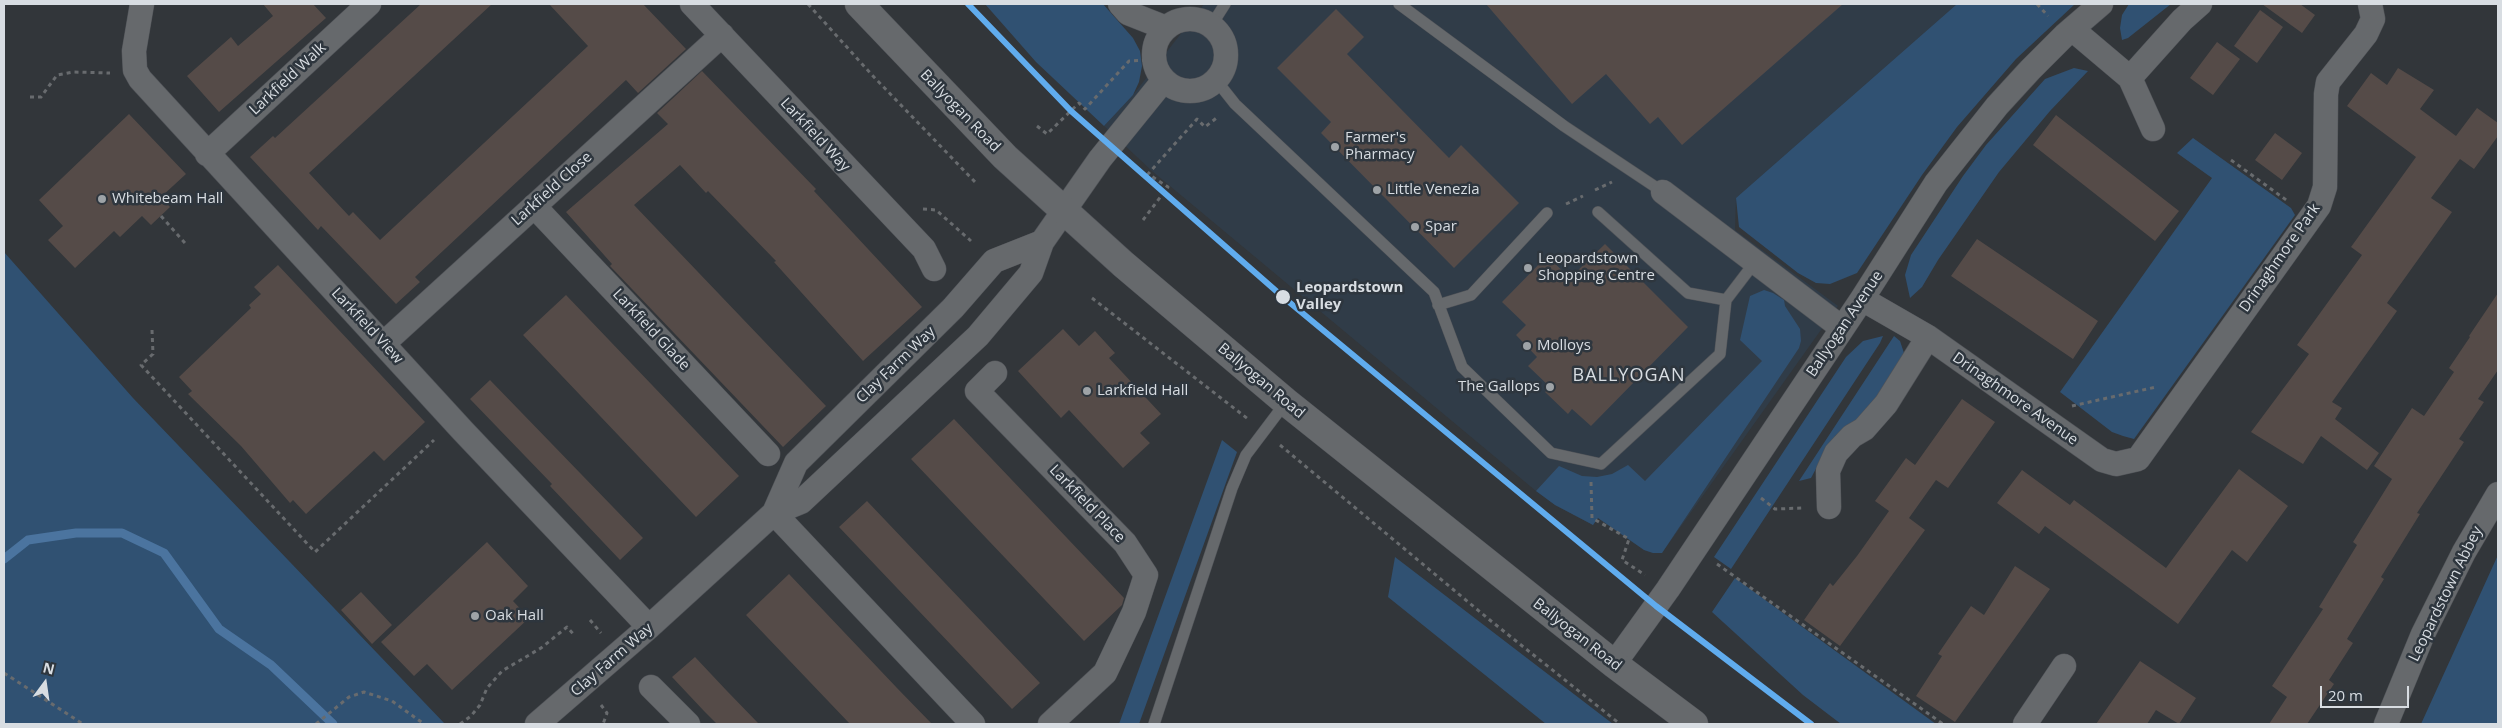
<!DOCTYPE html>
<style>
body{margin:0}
#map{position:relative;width:2502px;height:728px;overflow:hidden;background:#32363a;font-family:"Open Sans",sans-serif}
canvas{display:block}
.frame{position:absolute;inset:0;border:5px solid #d8dde2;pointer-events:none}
.north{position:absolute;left:20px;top:658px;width:50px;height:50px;-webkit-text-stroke:4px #2e363e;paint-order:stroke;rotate:14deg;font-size:14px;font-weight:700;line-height:20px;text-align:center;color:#d8dde2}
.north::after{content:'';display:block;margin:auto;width:18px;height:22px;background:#d8dde2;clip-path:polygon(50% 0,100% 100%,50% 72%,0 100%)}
.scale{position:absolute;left:2320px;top:686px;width:89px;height:22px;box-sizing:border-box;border:2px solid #d8dde2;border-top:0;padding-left:6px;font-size:15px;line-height:18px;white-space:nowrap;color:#d8dde2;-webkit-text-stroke:4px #2e363e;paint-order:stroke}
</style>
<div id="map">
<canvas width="2502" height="728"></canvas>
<div class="frame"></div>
<div class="north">N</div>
<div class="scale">20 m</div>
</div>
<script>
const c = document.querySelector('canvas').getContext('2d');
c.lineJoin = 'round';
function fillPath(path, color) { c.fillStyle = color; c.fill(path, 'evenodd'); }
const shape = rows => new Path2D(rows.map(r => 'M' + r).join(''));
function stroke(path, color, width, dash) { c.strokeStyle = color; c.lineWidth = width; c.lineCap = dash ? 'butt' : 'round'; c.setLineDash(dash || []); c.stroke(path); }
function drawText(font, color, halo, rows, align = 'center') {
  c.font = font + ' "Open Sans",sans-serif'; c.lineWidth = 5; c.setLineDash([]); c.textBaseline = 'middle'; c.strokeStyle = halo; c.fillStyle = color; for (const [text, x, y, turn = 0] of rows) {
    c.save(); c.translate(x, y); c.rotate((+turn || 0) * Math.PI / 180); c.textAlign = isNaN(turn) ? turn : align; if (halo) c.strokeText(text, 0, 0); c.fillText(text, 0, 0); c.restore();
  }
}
fillPath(shape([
 [1204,4,1957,4,1736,198,1735,230,1838,306,1662,553,1653,553,1644,550,1598,518,1593,525,1555,505,1536,491,1152,171,1104,126,1133,95]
]), '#303c48');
fillPath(shape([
 [985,4,1103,4,1133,38,1140,51,1142,66,1139,82,1133,95,1104,126,1036,62],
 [1957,4,2075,4,2016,59,1957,127,1922,175,1857,273,1830,284,1816,283,1798,273,1739,227,1736,198],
 [2129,4,2171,4,2128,38,2122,40,2120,28,2122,15],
 [2074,68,2088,71,2050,111,1999,172,1938,260,1922,287,1910,298,1905,275,1911,255,1963,176,1986,145,2045,79],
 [2193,138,2291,208,2295,215,2134,439,2123,436,2112,432,2060,392,2212,178,2177,153],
 [4,252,133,398,445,724,4,724],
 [1764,290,1773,293,1784,300,1785,306,1800,329,1801,341,1799,348,1662,553,1653,553,1644,550,1598,518,1593,525,1555,505,1536,491,1559,466,1582,476,1597,477,1612,474,1628,465,1645,481,1762,361,1740,340,1750,296],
 [1883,336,1880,343,1731,569,1714,557,1846,357,1863,341],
 [1894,336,1900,341,1904,353,1902,362,1888,383,1860,419,1836,435,1827,448,1811,478,1799,481],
 [1222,440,1237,452,1139,724,1119,724],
 [2498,555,2498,724,2421,724],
 [1395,557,1613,724,1546,724,1388,597],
 [1735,578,1936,724,1841,724,1803,695,1712,612]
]), '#305172');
stroke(shape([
 [4,559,28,540,76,533,122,533,164,553,219,629,271,665,333,724]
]), '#4b749f', 9);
fillPath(shape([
 [263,4,313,4,326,18,219,112,187,76,231,37,238,46,273,16],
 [421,4,492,4,309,173,349,216,353,212,380,240,588,46,549,4,643,4,686,49,638,93,626,80,415,277,420,282,396,304,321,226,318,230,250,157,273,136,275,138],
 [1486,4,1843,4,1682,145,1658,117,1650,124,1606,74,1572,104],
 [2262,4,2300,4,2315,15,2302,33],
 [1336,9,1364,37,1347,54,1449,158,1461,145,1519,203,1454,268,1321,133,1331,122,1277,68],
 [2260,10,2283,27,2257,63,2234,46],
 [2217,42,2240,59,2213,95,2190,78],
 [2398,68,2434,90,2420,109,2456,136,2477,108,2498,123,2498,136,2474,169,2460,159,2431,198,2452,212,2387,303,2397,311,2332,402,2342,408,2335,419,2379,453,2367,470,2321,436,2303,464,2251,432,2309,354,2297,345,2362,255,2351,247,2416,157,2347,106,2371,73,2387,85],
 [702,71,816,189,814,191,922,307,863,361,774,262,776,261,708,191,706,193,680,165,634,205,826,406,783,447,610,266,612,264,566,212,668,124,657,113],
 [129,114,186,174,161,197,170,207,151,225,142,216,120,237,114,231,75,268,48,240,63,226,39,200],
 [2056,115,2179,211,2155,241,2033,145],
 [2275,133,2302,153,2282,180,2255,160],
 [1977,239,2098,321,2073,359,1951,276],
 [1605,244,1688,327,1591,426,1572,409,1568,414,1545,392,1550,387,1528,366,1537,357,1516,335,1526,325,1502,302,1547,256,1570,278],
 [278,265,425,422,384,461,374,451,306,514,293,500,290,503,241,446,188,394,192,391,179,377,251,308,249,305,261,294,254,287],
 [2498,293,2498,370,2478,399,2484,402,2459,439,2464,442,2417,513,2420,514,2381,577,2384,579,2347,639,2353,643,2329,680,2334,684,2307,724,2269,724,2287,697,2272,686,2323,609,2319,607,2357,545,2353,542,2392,479,2374,466,2412,408,2424,416,2454,372,2449,368,2470,337,2469,336],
 [566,295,739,476,696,517,523,335],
 [1063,329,1079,346,1095,331,1115,353,1109,358,1161,414,1140,433,1150,443,1123,468,1069,410,1061,418,1018,371],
 [490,380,643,538,620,560,550,486,552,484,470,399],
 [1962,399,1995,422,1948,488,1936,480,1909,518,1925,530,1840,646,1804,620,1830,583,1833,586,1857,556,1889,511,1875,501,1906,458,1915,465],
 [954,419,1124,598,1122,605,1084,641,911,459],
 [2239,469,2288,506,2247,562,2232,550,2178,624,2045,526,2039,534,1997,503,2022,470,2070,505,2074,500,2166,568],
 [867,501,1040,683,1012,709,839,527],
 [487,542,528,586,513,601,529,618,452,690,427,664,414,676,381,642],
 [2015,566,2050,589,1955,722,1916,696,1942,656,1938,654,1971,606,1984,615],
 [789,574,897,688,932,724,850,724,746,615],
 [361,592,392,625,372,644,341,610],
 [695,657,727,691,759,724,717,724,704,711,672,677],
 [2140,661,2196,698,2179,724,2156,710,2147,724,2096,724]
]), '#554b48');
const service = shape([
 [1399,4,1564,126,1663,192],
 [1211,26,1225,4],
 [1216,80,1235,104,1434,292,1462,367,1551,453,1601,464,1720,354,1726,300,1755,262],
 [1598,212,1688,293,1726,300],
 [1438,305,1471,295,1547,213],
 [1154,724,1232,488,1246,455,1286,402]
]);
const minor = shape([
 [142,4,134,51,135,70,140,79,463,431,649,627],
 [692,4,924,249,934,269],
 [1120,4,1128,13,1166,28],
 '1154 55a36 36 0 1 1 72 0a36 36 0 1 1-72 0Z',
 [2072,29,2130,78,2182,20,2200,4],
 [2130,78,2153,129],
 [207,154,369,4],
 [1663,192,1842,328],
 [534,206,768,454],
 [1862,299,1928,337,2102,460,2116,464,2138,459,2319,206,2325,187,2326,94,2328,82,2366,34,2373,19,2370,4],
 [383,344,722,35],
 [995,373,977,391,1125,543,1146,575,1134,612,1105,673,1050,724],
 [1829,507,1828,471,1836,453,1852,436,1864,429,1886,404,1928,337],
 [774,513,796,463,953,308,994,261,1042,242],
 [774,513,973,724],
 [1614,664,1668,589,1862,299,1936,183,1997,106,2030,70,2065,35,2101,4],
 [651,687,688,724],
 [537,724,649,627,774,513,801,502,978,336,1031,273,1042,242,1100,159,1164,80],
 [2025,724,2064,666],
 [2386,724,2423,634,2464,552,2498,494]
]);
const tertiary = shape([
 [859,4,1005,157,1123,264,1286,402,1614,664,1694,724]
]);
stroke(service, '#505358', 12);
stroke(minor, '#505358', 25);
stroke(tertiary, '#505358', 29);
stroke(shape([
 [808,4,872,75,977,184],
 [2037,4,2048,16],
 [30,97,41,97,57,75,73,72,110,73],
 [1037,126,1047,134,1079,103,1085,109,1129,61,1147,60],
 [2231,160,2289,202],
 [1595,190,1612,182],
 [1566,204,1583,196],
 [923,209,936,210,971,241],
 [161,216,185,243],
 [1143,220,1168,187,1148,174,1197,119,1205,127,1219,116],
 [1092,298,1248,419],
 [152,330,153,354,141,365,315,552,434,440],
 [2072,406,2156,387],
 [1280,445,1491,621,1620,724],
 [1591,482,1592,518,1629,539,1622,560,1645,575],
 [1761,498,1775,509,1803,508],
 [1717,564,1943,724],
 [590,620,601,633],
 [4,673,83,724],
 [601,705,607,713,603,724],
 [316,724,349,697,364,692,392,701,424,724],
 [460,724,471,716,480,705,487,688,502,671,541,648,567,627,575,636]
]), '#686b6e', 3, [4, 4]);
stroke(service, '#66696c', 11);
stroke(minor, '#66696c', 24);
stroke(tertiary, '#66696c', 28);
stroke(shape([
 [968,4,1071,111,1283,297,1656,606,1811,724]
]), '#60acee', 6);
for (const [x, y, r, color] of [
 [1335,147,5,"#9ea3a7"],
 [1377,190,5,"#9ea3a7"],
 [102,199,5,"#9ea3a7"],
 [1415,227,5,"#9ea3a7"],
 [1528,268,5,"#9ea3a7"],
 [1283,297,8,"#d8dde2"],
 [1527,346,5,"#9ea3a7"],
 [1550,387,5,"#9ea3a7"],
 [1087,391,5,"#9ea3a7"],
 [475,616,5,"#9ea3a7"]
]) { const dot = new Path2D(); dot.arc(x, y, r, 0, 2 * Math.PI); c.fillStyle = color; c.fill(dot); stroke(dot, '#2e363e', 2); }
drawText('15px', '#d8dde2', '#2e363e', [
 ["Larkfield Walk",288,79,-43],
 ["Ballyogan Road",960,111,46],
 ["Larkfield Way",815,135,47],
 ["Larkfield Close",552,189,-42],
 ["Drinaghmore Park",2280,258,-55],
 ["Ballyogan Avenue",1845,324,-56],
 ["Larkfield View",367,326,47],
 ["Larkfield Glade",651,330,47],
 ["Clay Farm Way",896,365,-44],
 ["Ballyogan Road",1261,381,40],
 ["Drinaghmore Avenue",2015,399,35],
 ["Larkfield Place",1087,504,46],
 ["Leopardstown Abbey",2446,594,-64],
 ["Ballyogan Road",1577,635,38],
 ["Clay Farm Way",612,660,-41]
]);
drawText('15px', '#d8dde2', '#2e363e', [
 ["Farmer's",1345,138],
 ["Pharmacy",1345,155],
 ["Little Venezia",1387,190],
 ["Whitebeam Hall",112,199],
 ["Spar",1425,227],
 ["Leopardstown",1538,259],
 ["Shopping Centre",1538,276],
 ["Molloys",1537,346],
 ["The Gallops",1540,387,"right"],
 ["Larkfield Hall",1097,391],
 ["Oak Hall",485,616]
], 'left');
drawText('bold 15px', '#d8dde2', '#2e363e', [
 ["Leopardstown",1296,288],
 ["Valley",1296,305]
], 'left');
c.letterSpacing = '1px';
drawText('18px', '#d8dde2', '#2e363e', [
 ["BALLYOGAN",1629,376]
]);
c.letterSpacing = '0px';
</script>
